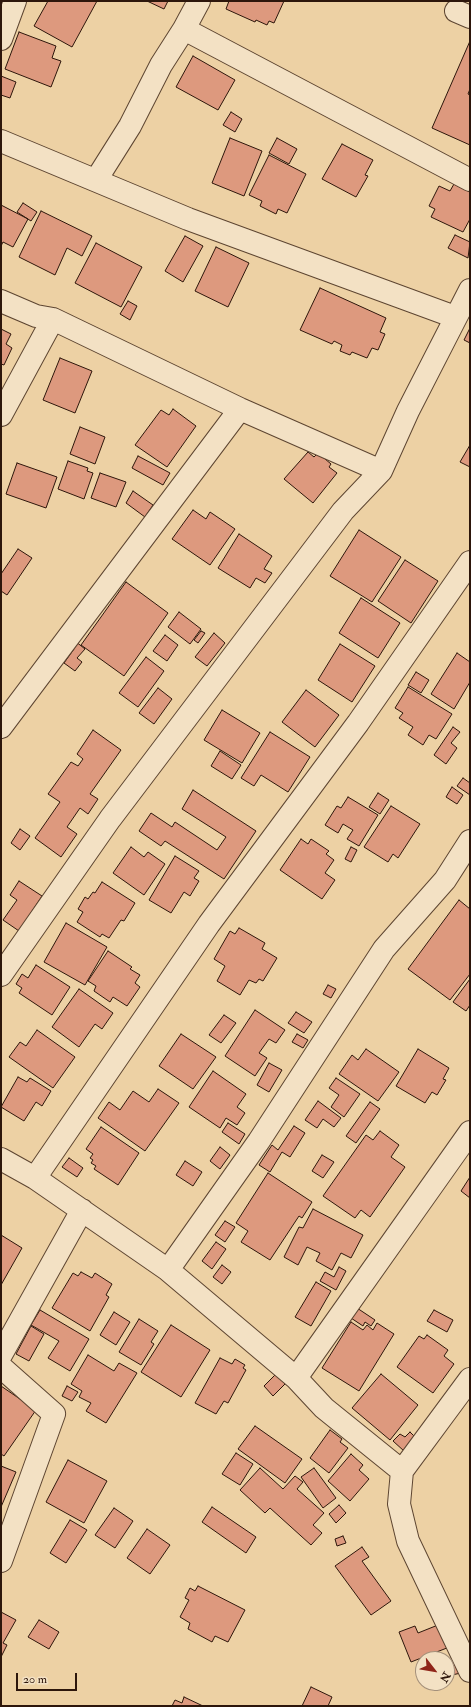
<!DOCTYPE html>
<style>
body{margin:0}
#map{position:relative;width:471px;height:1707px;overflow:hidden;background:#edd1a4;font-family:"IM FELL Double Pica",serif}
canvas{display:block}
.frame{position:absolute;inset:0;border:2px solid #2d160b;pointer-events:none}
.north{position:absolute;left:415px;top:1651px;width:40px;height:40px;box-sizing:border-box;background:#f3e1c4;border:1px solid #a4907a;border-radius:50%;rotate:121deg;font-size:11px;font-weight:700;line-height:16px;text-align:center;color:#2d160b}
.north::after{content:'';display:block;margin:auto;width:14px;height:18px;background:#8f2418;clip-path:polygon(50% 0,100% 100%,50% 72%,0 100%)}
.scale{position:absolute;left:16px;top:1673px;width:61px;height:18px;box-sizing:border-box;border:2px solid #2d160b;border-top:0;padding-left:5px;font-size:12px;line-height:14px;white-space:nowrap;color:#2d160b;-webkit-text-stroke:3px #f3e1c4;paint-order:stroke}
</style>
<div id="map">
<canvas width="471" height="1707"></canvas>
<div class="frame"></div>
<div class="north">N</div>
<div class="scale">20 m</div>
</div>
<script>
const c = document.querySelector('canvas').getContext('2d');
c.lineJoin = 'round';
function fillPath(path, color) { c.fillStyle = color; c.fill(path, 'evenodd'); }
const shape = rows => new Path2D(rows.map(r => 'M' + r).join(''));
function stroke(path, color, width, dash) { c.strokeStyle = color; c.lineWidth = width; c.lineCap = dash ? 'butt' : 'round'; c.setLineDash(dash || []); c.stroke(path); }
const building = shape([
 [48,1,97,1,72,47,34,26,48,1],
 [147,1,168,1,164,9,147,1],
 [229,1,284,1,274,23,269,21,267,25,256,20,255,22,226,9,229,1],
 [19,32,56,46,52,58,61,61,51,87,5,69,19,32],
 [470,41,470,89,468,94,470,95,470,145,432,128,470,41],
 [193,56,235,80,218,110,176,87,193,56],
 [1,76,16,82,10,98,1,95,1,76],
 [231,112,242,119,235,132,223,125,231,112],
 [230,138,262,151,244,196,212,183,230,138],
 [277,138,297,149,289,164,269,153,277,138],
 [342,144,373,160,365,175,368,176,356,197,322,179,342,144],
 [269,155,306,174,287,213,278,209,276,214,260,206,262,201,249,195,269,155],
 [454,184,470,192,470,219,463,232,431,217,435,209,429,206,439,186,450,191,454,184],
 [23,203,37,212,31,221,17,212,23,203],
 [1,205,28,219,13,247,3,242,1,246,1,205],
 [41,211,92,236,82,256,67,248,55,275,19,257,41,211],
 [455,235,470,242,468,258,448,248,455,235],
 [185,236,203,246,183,282,165,271,185,236],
 [96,243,142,267,121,307,75,283,96,243],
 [216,247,249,263,228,307,195,291,216,247],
 [320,288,386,318,380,332,385,334,378,350,372,348,367,358,352,352,350,355,340,351,342,345,334,341,332,344,300,330,320,288],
 [128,301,137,306,130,320,120,314,128,301],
 [470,328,470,343,464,340,470,328],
 [1,329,11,334,6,344,12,348,4,365,1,364,1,329],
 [60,358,92,371,75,413,43,400,60,358],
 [173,409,196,426,167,467,135,445,161,410,169,415,173,409],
 [80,427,105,437,95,464,70,454,80,427],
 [470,445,470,467,460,462,470,445],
 [308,452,314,457,318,453,331,464,329,467,337,473,313,503,284,479,308,452],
 [138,456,170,473,163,485,132,468,138,456],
 [68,461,88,468,87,471,93,473,84,499,58,489,68,461],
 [17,463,57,477,46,508,6,494,17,463],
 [100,473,126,482,116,507,91,498,100,473],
 [133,491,153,505,145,517,126,503,133,491],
 [193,510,206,519,210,512,235,529,210,565,172,539,193,510],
 [359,530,401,557,372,602,330,576,359,530],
 [239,534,272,556,264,569,272,573,265,583,256,578,250,588,218,568,239,534],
 [18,549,32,558,7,595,1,591,1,574,18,549],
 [405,560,438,581,411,623,378,601,405,560],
 [126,582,168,613,124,676,81,645,126,582],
 [361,598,400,623,378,658,339,633,361,598],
 [179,612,201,629,190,644,168,627,179,612],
 [201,631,205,633,198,643,194,640,201,631],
 [214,633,225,643,207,666,195,657,214,633],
 [165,635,178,645,167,661,153,651,165,635],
 [75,641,85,649,77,658,82,662,75,671,64,663,74,649,71,646,75,641],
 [340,644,375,666,352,702,318,680,340,644],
 [457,653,470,662,470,682,454,709,431,694,457,653],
 [146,657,164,671,138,707,119,693,146,657],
 [416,672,429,680,421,693,408,685,416,672],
 [408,687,452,714,436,739,429,735,423,745,408,735,413,727,399,718,403,713,395,708,408,687],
 [158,688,172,699,154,724,139,713,158,688],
 [306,690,339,715,315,747,282,722,306,690],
 [222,710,260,733,242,763,204,740,222,710],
 [453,727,460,732,451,743,457,748,446,764,434,755,453,727],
 [93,730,121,750,90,794,98,799,88,814,80,808,67,827,77,834,61,857,35,838,60,802,48,794,71,762,78,766,83,759,77,754,93,730],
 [270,732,310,757,288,792,261,775,254,786,241,778,270,732],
 [220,751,241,765,232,779,211,766,220,751],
 [463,778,470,783,470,795,457,786,463,778],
 [452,787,463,795,457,804,446,797,452,787],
 [193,790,256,831,224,879,165,841,161,846,139,831,151,813,172,827,175,822,217,850,226,837,182,809,193,790],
 [378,793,389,800,380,814,369,807,378,793],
 [348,797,378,815,359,846,347,839,353,830,343,824,338,833,325,825,337,806,341,808,348,797],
 [391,806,420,824,398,858,393,854,388,862,364,847,391,806],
 [20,829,30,836,20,850,11,843,20,829],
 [301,839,308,844,311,839,329,851,326,854,334,860,325,873,335,880,322,899,280,870,301,839],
 [131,847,144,857,148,852,165,864,144,895,113,873,131,847],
 [351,847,357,850,351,862,345,859,351,847],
 [175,856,199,871,194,878,199,881,190,896,184,892,171,913,149,900,175,856],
 [19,881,42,896,19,931,3,920,17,900,10,895,19,881],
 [102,882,135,903,124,921,121,920,109,938,102,934,100,937,77,922,83,912,78,909,85,897,88,899,93,892,95,893,102,882],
 [459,900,470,909,470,974,450,1000,408,969,459,900],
 [66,923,107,947,85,985,44,962,66,923],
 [239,928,265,943,262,949,277,958,263,981,259,979,256,983,249,980,240,995,217,981,225,966,214,959,230,931,235,934,239,928],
 [108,951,132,967,130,969,140,975,135,983,140,987,127,1006,113,997,110,1002,94,991,96,986,88,981,108,951],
 [36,965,70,987,52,1015,19,993,22,988,16,984,22,974,28,978,36,965],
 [470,979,470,1005,466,1011,453,1002,470,979],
 [328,985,336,989,331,998,323,994,328,985],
 [79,989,113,1013,102,1029,95,1024,79,1047,52,1027,79,989],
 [255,1010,285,1030,276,1043,269,1039,259,1053,267,1058,255,1076,225,1056,255,1010],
 [296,1012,312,1022,304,1033,288,1023,296,1012],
 [224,1015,236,1023,221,1043,209,1035,224,1015],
 [37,1030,75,1057,53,1088,9,1057,20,1042,26,1046,37,1030],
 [181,1034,216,1057,193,1089,159,1066,181,1034],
 [297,1034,308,1040,303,1048,292,1042,297,1034],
 [366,1049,399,1072,378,1101,339,1074,352,1055,358,1060,366,1049],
 [418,1049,449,1068,443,1079,446,1080,437,1095,432,1092,425,1103,396,1086,418,1049],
 [269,1063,282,1070,269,1092,257,1085,269,1063],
 [213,1071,246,1094,237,1107,245,1113,237,1125,226,1118,220,1128,189,1107,213,1071],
 [18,1077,27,1082,30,1078,51,1091,42,1106,36,1102,24,1121,1,1107,18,1077],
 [336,1078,360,1094,344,1117,331,1107,339,1095,329,1088,336,1078],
 [158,1089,179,1103,145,1151,98,1118,109,1102,120,1110,133,1091,149,1102,158,1089],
 [318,1101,341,1118,334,1127,323,1119,317,1128,305,1120,318,1101],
 [370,1102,380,1109,356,1143,346,1136,370,1102],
 [228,1123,245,1134,239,1144,222,1132,228,1123],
 [294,1126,305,1133,290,1157,282,1152,270,1172,259,1165,272,1145,278,1150,294,1126],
 [101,1127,139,1153,118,1185,94,1169,96,1166,91,1163,93,1160,90,1158,93,1154,86,1149,101,1127],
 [380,1131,399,1145,391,1157,405,1167,370,1217,361,1210,355,1218,323,1196,366,1135,373,1140,380,1131],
 [220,1147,230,1155,220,1169,210,1161,220,1147],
 [322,1155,334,1162,323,1178,312,1171,322,1155],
 [69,1158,83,1168,77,1177,62,1167,69,1158],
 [185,1161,202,1172,193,1186,176,1175,185,1161],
 [268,1173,312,1202,302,1218,299,1216,270,1260,241,1242,248,1231,236,1223,268,1173],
 [470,1177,470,1198,461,1191,470,1177],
 [313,1209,363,1235,351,1258,341,1253,332,1270,316,1261,320,1253,307,1247,298,1265,284,1257,299,1227,303,1228,313,1209],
 [225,1221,235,1227,225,1242,215,1235,225,1221],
 [1,1235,22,1248,1,1285,1,1235],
 [216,1242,226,1249,212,1269,202,1261,216,1242],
 [222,1265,231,1272,222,1284,213,1277,222,1265],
 [339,1267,346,1271,336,1290,320,1281,325,1272,334,1277,339,1267],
 [81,1272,92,1278,95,1273,112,1284,106,1295,109,1297,90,1331,52,1308,73,1273,78,1276,81,1272],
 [316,1282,331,1291,311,1326,295,1317,316,1282],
 [357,1308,375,1320,371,1326,365,1322,363,1326,351,1318,357,1308],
 [40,1310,89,1339,70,1371,48,1358,59,1341,31,1325,40,1310],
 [434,1310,453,1320,447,1332,427,1321,434,1310],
 [114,1312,130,1322,116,1345,100,1335,114,1312],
 [139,1319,158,1331,151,1342,154,1344,141,1365,119,1352,139,1319],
 [351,1322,363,1330,367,1325,373,1330,377,1323,394,1334,359,1391,322,1368,351,1322],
 [171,1325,210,1350,181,1397,141,1372,171,1325],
 [31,1326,44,1334,29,1361,16,1354,31,1326],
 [427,1335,448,1350,444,1356,454,1364,433,1393,397,1367,419,1336,424,1339,427,1335],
 [88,1355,114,1371,119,1363,137,1373,106,1423,86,1411,91,1403,79,1397,82,1391,71,1384,88,1355],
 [220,1358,232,1364,235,1359,245,1365,243,1368,246,1370,228,1403,224,1401,216,1414,195,1403,220,1358],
 [276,1374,285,1384,273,1396,264,1386,276,1374],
 [381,1374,418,1405,390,1440,352,1408,381,1374],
 [1,1386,36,1410,4,1456,1,1454,1,1386],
 [67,1386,78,1392,72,1401,62,1396,67,1386],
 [255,1426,302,1459,285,1483,238,1449,255,1426],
 [330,1430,342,1439,340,1442,348,1448,329,1473,310,1458,330,1430],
 [410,1432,416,1438,404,1451,393,1441,400,1434,405,1437,410,1432],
 [236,1453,253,1464,240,1485,222,1474,236,1453],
 [351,1454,363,1465,359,1470,369,1479,350,1501,328,1481,351,1454],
 [68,1460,107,1481,84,1523,46,1502,68,1460],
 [1,1466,16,1472,1,1507,1,1466],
 [260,1468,283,1489,295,1476,303,1482,297,1489,324,1513,313,1525,322,1533,311,1545,270,1508,265,1513,240,1490,260,1468],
 [314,1468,336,1498,323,1508,301,1477,314,1468],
 [339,1505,346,1513,336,1523,329,1514,339,1505],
 [212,1507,256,1537,246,1553,202,1522,212,1507],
 [114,1508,133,1521,115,1548,95,1535,114,1508],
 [70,1520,87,1530,66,1563,50,1553,70,1520],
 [147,1529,170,1545,150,1574,127,1558,147,1529],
 [343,1536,346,1543,337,1546,335,1539,343,1536],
 [362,1547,369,1557,362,1561,391,1601,371,1615,335,1566,362,1547],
 [198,1586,245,1610,228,1642,215,1636,212,1642,188,1629,190,1623,180,1617,189,1600,185,1598,190,1588,195,1591,198,1586],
 [1,1612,16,1620,3,1643,7,1645,1,1657,1,1612],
 [39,1620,59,1632,49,1649,28,1637,39,1620],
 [443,1623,452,1646,411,1662,399,1632,415,1626,418,1633,443,1623],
 [458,1661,461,1673,447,1676,447,1663,458,1661],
 [311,1687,332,1697,328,1706,302,1706,311,1687],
 [184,1697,203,1706,172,1706,175,1700,182,1703,184,1697]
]);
fillPath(building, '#dd997e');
stroke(building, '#2d160b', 1);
const minor = shape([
 [456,11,470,17],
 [184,29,470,180],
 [1,39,15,1],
 [1,141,188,219,455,317],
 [96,180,130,126,161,65,184,29,199,1],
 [1,301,36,316,53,319,240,409,381,471],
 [1,415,53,319],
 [1,727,240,409],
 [1,975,110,819,343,511,381,471,408,411,470,290],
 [1,1159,35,1178,168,1270,296,1378,324,1408,402,1471],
 [35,1178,209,924,358,723,470,562],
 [168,1270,259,1141,384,949,445,880,470,841],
 [1,1355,82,1210],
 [1,1367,54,1414,1,1561],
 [296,1378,470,1132],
 [470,1379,402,1471,399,1504,408,1541,470,1671]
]);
stroke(minor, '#5d4531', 24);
stroke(minor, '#f3e1c4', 22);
</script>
